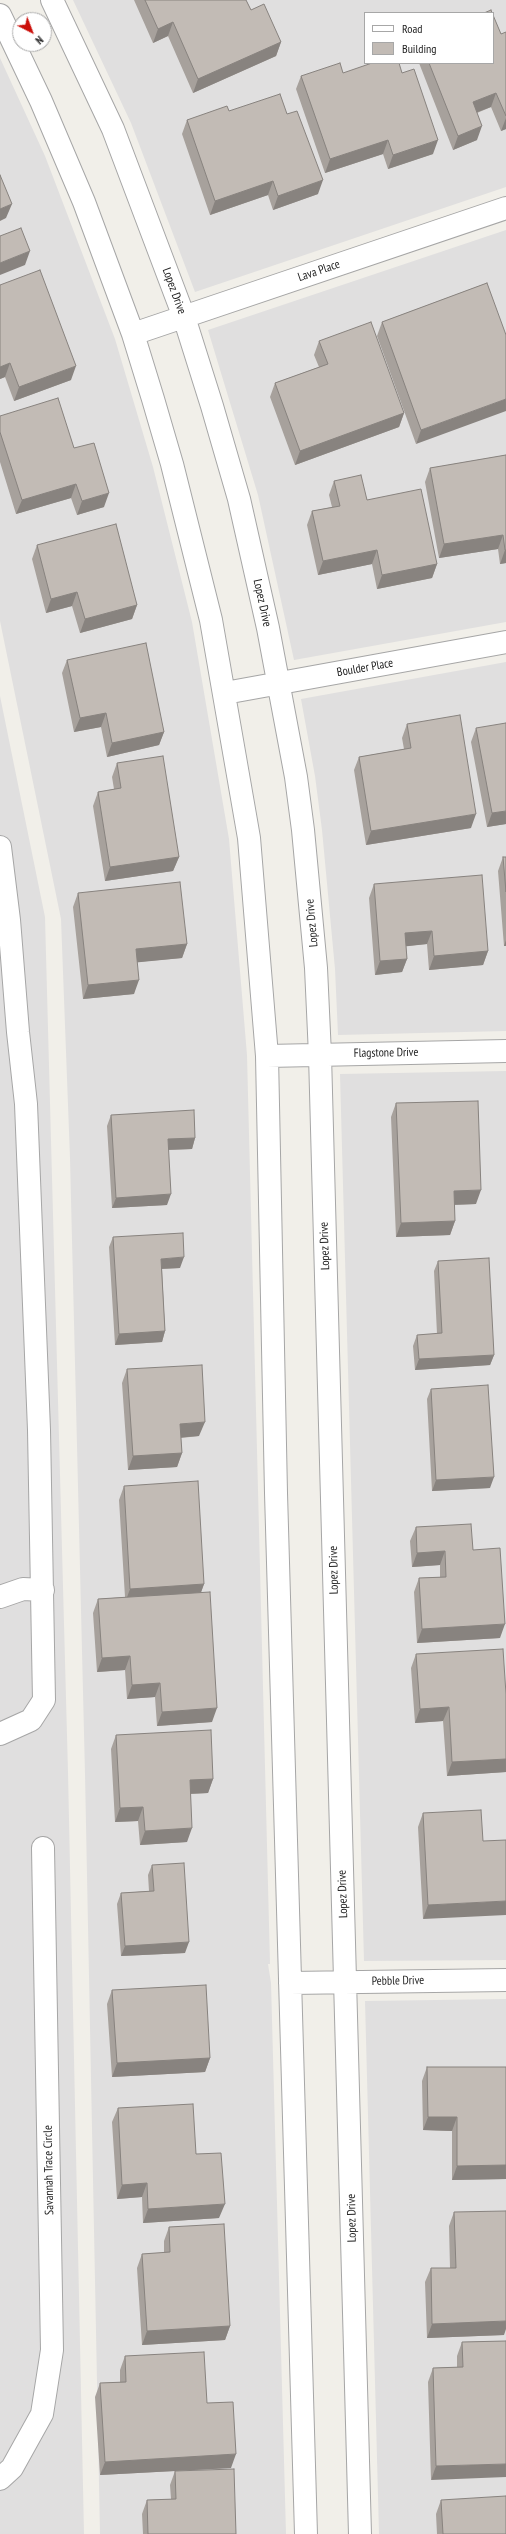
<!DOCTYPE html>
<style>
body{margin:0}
#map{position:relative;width:506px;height:2534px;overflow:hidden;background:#f1efe9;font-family:"PT Sans Narrow",sans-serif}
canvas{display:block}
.legend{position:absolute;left:364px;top:12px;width:130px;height:52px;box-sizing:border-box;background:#fff;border:1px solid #a7a7a7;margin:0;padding:5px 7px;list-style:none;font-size:12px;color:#222}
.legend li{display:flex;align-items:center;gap:8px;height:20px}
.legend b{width:20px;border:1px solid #a7a7a7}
.north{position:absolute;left:12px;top:12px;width:40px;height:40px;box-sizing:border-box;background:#fff;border:1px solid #a7a7a7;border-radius:50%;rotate:138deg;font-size:11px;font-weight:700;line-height:16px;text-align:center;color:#222}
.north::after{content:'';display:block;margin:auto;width:14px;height:18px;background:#cb0e09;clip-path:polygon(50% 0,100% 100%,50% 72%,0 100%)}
</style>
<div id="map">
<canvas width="506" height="2534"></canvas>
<ul class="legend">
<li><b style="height:5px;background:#fff"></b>Road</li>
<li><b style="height:11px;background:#c2bbb5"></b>Building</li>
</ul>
<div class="north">N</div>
</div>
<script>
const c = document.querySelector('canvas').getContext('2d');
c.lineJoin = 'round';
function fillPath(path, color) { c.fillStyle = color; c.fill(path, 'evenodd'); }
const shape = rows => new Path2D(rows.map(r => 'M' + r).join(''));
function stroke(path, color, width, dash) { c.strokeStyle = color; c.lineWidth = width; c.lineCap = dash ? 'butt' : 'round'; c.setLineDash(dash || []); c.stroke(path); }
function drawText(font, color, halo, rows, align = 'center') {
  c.font = font + ' "PT Sans Narrow",sans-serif'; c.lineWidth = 3; c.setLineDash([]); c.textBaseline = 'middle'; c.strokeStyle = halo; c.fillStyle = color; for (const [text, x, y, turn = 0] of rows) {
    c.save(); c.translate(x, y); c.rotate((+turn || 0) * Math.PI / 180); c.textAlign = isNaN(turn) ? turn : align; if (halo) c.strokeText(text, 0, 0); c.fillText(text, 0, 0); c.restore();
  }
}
fillPath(shape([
 [73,0,506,0,506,187,195,292,131,123],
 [365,13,493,13,493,63,365,63],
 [0,58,45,156,115,339,153,467,192,622,229,839,247,1055,270,1964,268,1964,271,1983,286,2534,100,2534,85,1774,70,1158,61,919,0,621],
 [506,230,506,622,294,660,258,495,208,330],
 [506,662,506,1031,338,1035,335,969,322,830,315,776,301,699],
 [0,696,45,917,68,1772,84,2534,0,2534],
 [506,1071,506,1960,364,1961,340,1074],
 [506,1999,506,2534,379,2534,365,2001]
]), '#e0dfdf');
const minor = shape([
 [52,0,113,129,184,317,212,406,239,499,268,628,296,777,303,830,316,968,320,1055,360,2534],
 [0,15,41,101,84,202,133,334,153,399,172,464,211,620,249,838,267,1056,276,1493,306,2534],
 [133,334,506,208],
 [225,693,506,642],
 [0,847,9,920,18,1032,26,1104,39,1430,44,1700,31,1720,0,1734],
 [267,1056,506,1051],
 [0,1597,23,1589,43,1590],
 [290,1983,506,1980],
 [0,2479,12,2468,42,2414,52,2350,43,1848]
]);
stroke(minor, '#a6a6a6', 24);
stroke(minor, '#fff', 22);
fillPath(shape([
 [134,0,246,0,251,10,281,42,276,56,193,93,168,36,153,43],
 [506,32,506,129,501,131,491,107,477,113,477,140,453,150,419,63,493,63,501,34],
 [343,73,402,73,433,154,388,169,383,154,325,173,296,89,301,76],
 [229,111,287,114,318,194,273,210,268,195,210,215,182,134,187,120],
 [487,283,416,444,377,336,382,322],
 [0,285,71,380,14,401,5,377,0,379],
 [319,341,404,413,399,427,295,465,270,397,275,383,319,367,314,355],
 [0,416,74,448,104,507,77,515,71,498,16,514,0,462],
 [506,455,506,563,500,564,498,549,439,558,425,482,430,468],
 [334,481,367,500,437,564,432,578,377,589,372,564,318,575,307,525,312,511,332,507,329,495],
 [37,545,137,605,132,619,80,633,72,606,46,613,32,559],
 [67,660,164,732,159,745,107,757,101,727,74,732,62,673],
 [407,724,471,828,366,845,354,770,359,757,404,749,402,738],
 [476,728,506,824,487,827,471,742],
 [117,763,179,857,173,871,105,881,93,806,98,792,114,789,112,777],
 [503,857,506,857,506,946,504,946,498,871],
 [374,884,488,951,483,965,429,970,427,944,406,946,407,959,402,972,375,975,369,898],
 [78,893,187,944,182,958,137,962,134,994,83,999,73,907],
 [396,1103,476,1204,454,1205,455,1221,450,1235,396,1237,391,1117],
 [111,1115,195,1138,192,1149,168,1150,167,1205,112,1208,107,1126],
 [113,1237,180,1268,162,1269,165,1331,162,1342,115,1345,109,1247],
 [438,1261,494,1355,490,1365,415,1370,413,1346,417,1335,437,1334,434,1271],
 [127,1369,199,1436,181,1438,182,1453,177,1467,128,1470,122,1383],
 [431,1389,490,1488,432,1491,427,1399],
 [124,1486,204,1584,201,1592,212,1722,157,1726,155,1697,127,1699,125,1670,97,1672,93,1613,98,1599,125,1597,119,1500],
 [416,1527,473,1550,500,1638,417,1643,414,1592,419,1578,440,1577,440,1565,412,1567,410,1541],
 [416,1654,506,1694,506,1772,447,1776,443,1721,415,1723,411,1668],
 [116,1735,213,1779,208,1793,191,1794,187,1842,140,1845,138,1821,115,1822,111,1749],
 [423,1813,483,1841,423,1919,418,1827],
 [152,1865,185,1953,121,1956,117,1904,121,1893,149,1891,148,1875],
 [112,1990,210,2058,205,2072,112,2077,107,2004],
 [427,2067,506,2067,506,2179,452,2180,452,2131,423,2130,422,2081],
 [118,2108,196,2154,219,2218,143,2223,142,2197,117,2199,112,2122],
 [454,2212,504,2335,427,2338,425,2282,431,2268,450,2268,449,2226],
 [169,2227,230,2326,225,2340,142,2345,137,2268,142,2254,164,2253,164,2241],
 [506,2341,431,2480,428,2382,433,2368,457,2367,457,2356,462,2342],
 [125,2356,207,2403,231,2468,100,2475,95,2397,100,2383,120,2382,120,2370],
 [175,2471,236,2534,143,2534,142,2514,147,2500,171,2499,170,2485],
 [441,2500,506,2534,437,2534,436,2514]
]), '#a7a19c');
fillPath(shape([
 [173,22,168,36,153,43,158,29],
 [281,42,276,56,193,93,198,79],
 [496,93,491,107,467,116,473,102],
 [506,118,506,129,501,131],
 [482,126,477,140,453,150,458,136],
 [388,140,383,154,325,173,330,159],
 [438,140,433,154,388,169,393,155],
 [323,180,318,194,273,210,278,196],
 [273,181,268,195,210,215,215,201],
 [12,204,6,218,0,221,0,209],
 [30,251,25,265,0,275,0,263],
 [10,363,5,377,0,379,0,367],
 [76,366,71,380,14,401,19,387],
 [506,399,506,411,416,444,421,430],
 [404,413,399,427,295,465,300,451],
 [76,484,71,498,16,514,22,500],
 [109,493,104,507,77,515,82,501],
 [503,535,498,549,439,558,444,544],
 [377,550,372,564,318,575,323,561],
 [505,550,506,550,506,563,500,564],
 [437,564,432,578,377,589,382,575],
 [77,592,72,606,46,613,51,599],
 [137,605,132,619,80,633,85,619],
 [106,713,101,727,74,732,80,718],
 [164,732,159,745,107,757,112,743],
 [506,811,506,824,487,827,492,813],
 [476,814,471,828,366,845,371,831],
 [179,857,173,871,105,881,110,867],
 [432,931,427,944,400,947,405,933],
 [506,940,506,946,504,946],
 [187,944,182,958,131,963,136,949],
 [488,951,483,965,429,970,434,956],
 [407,959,402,972,375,975,380,961],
 [139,980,134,994,83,999,88,985],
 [195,1138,192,1149,164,1150,168,1139],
 [481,1190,476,1204,448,1205,454,1191],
 [171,1194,167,1205,112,1208,116,1198],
 [455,1221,450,1235,396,1237,401,1223],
 [184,1257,180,1268,157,1269,161,1259],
 [165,1331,162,1342,115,1345,119,1334],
 [494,1355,490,1365,415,1370,419,1359],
 [205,1422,199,1436,175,1438,180,1424],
 [182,1453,177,1467,128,1470,133,1456],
 [494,1477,490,1488,432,1491,436,1480],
 [445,1551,440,1565,412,1567,417,1553],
 [204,1584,199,1598,125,1603,130,1589],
 [505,1624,500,1638,417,1643,422,1629],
 [130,1656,125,1670,97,1672,102,1658],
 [160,1683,155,1697,127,1699,132,1685],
 [449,1707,443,1721,415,1723,420,1709],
 [217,1708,212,1722,157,1726,162,1712],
 [506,1759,506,1772,447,1776,452,1762],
 [213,1779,208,1793,185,1794,190,1780],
 [143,1807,138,1821,115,1822,120,1808],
 [192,1828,187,1842,140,1845,145,1831],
 [506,1901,506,1915,423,1919,428,1905],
 [189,1942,185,1953,121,1956,125,1946],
 [210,2058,205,2072,112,2077,117,2063],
 [428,2117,457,2117,452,2131,423,2130],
 [506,2165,506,2179,452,2180,457,2166],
 [147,2183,142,2197,117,2199,122,2185],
 [225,2204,219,2218,143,2223,148,2209],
 [506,2321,506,2329,504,2335,427,2338,432,2324],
 [230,2326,225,2340,142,2345,147,2331],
 [236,2454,231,2468,100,2475,105,2462],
 [506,2464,506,2477,431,2480,436,2466]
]), '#88837f');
const building = shape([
 [145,0,246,0,251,10,264,4,281,42,198,79,173,22,158,29,145,0],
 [491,10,492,13,484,13,491,10],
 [493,15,501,34,506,32,506,116,496,93,473,102,482,126,458,136,429,63,493,63,493,15],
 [340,63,343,73,372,63,399,63,402,73,414,69,438,140,393,155,388,140,330,159,301,76,340,63],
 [280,94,287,114,297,111,323,180,278,196,273,181,215,201,187,120,227,106,229,111,280,94],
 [0,175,12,204,0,209,0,175],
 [21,228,30,251,0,263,0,236,21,228],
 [40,270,76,366,19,387,10,363,0,367,0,285,40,270],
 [487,283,506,335,506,399,421,430,382,322,487,283],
 [371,322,404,413,300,451,275,383,328,364,319,341,371,322],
 [58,398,74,448,94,443,109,493,82,501,76,484,22,500,0,432,0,416,58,398],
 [506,455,506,550,505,550,503,535,444,544,430,468,506,455],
 [361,475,367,500,421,489,437,564,382,575,377,550,323,561,312,511,340,506,334,481,361,475],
 [116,524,137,605,85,619,77,592,51,599,37,545,116,524],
 [146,643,164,732,112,743,106,713,80,718,67,660,146,643],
 [460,715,476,814,371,831,359,757,411,748,407,724,460,715],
 [506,723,506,811,492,813,476,728,506,723],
 [163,756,179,857,110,867,98,792,121,788,117,763,163,756],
 [503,857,506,857,506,892,503,857],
 [482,875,488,951,434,956,432,931,405,933,407,959,380,961,374,884,482,875],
 [180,882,187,944,136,949,139,980,88,985,78,893,180,882],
 [478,1101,481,1190,454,1191,455,1221,401,1223,396,1103,478,1101],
 [194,1110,195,1138,168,1139,171,1194,116,1198,111,1115,194,1110],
 [183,1233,184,1257,161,1259,165,1331,119,1334,113,1237,183,1233],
 [489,1258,494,1355,419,1359,417,1335,442,1333,438,1261,489,1258],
 [202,1365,205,1422,180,1424,182,1453,133,1456,127,1369,202,1365],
 [488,1385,494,1477,436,1480,431,1389,488,1385],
 [198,1481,204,1584,130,1589,124,1486,198,1481],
 [471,1524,473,1550,500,1548,505,1624,422,1629,419,1578,446,1577,445,1551,417,1553,416,1527,471,1524],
 [210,1592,217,1708,162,1712,160,1683,132,1685,130,1656,102,1658,98,1599,210,1592],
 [503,1649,506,1694,506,1759,452,1762,449,1707,420,1709,416,1654,503,1649],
 [211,1730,213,1779,190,1780,192,1828,145,1831,143,1807,120,1808,116,1735,211,1730],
 [481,1810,483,1841,506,1840,506,1901,428,1905,423,1813,481,1810],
 [184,1863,189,1942,125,1946,121,1893,154,1891,152,1865,184,1863],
 [206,1985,210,2058,117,2063,112,1990,206,1985],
 [427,2067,506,2067,506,2165,457,2166,457,2117,428,2117,427,2067],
 [193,2104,196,2154,221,2153,225,2204,148,2209,147,2183,122,2185,118,2108,193,2104],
 [506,2211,506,2321,432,2324,431,2268,456,2268,454,2212,506,2211],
 [224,2224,230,2326,147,2331,142,2254,170,2252,169,2227,224,2224],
 [506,2341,506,2464,436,2466,433,2368,463,2367,462,2342,506,2341],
 [204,2352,207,2403,233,2402,236,2454,105,2462,100,2383,126,2382,125,2356,204,2352],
 [234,2469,236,2534,148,2534,147,2500,176,2499,175,2471,234,2469],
 [506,2496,506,2534,443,2534,441,2500,506,2496]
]);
fillPath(building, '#c2bbb5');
stroke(building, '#88837f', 1);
drawText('12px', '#222', '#fff', [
 ["Lava Place",319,271,-19],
 ["Lopez Drive",174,291,70],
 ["Lopez Drive",262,603,78],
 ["Boulder Place",365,668,-10],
 ["Lopez Drive",312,923,-95],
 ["Flagstone Drive",386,1053,-1],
 ["Lopez Drive",325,1246,-92],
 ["Lopez Drive",334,1570,-91],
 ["Lopez Drive",343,1894,-92],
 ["Pebble Drive",398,1981,-1],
 ["Savannah Trace Circle",49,2170,-91],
 ["Lopez Drive",352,2218,-91]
]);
</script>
